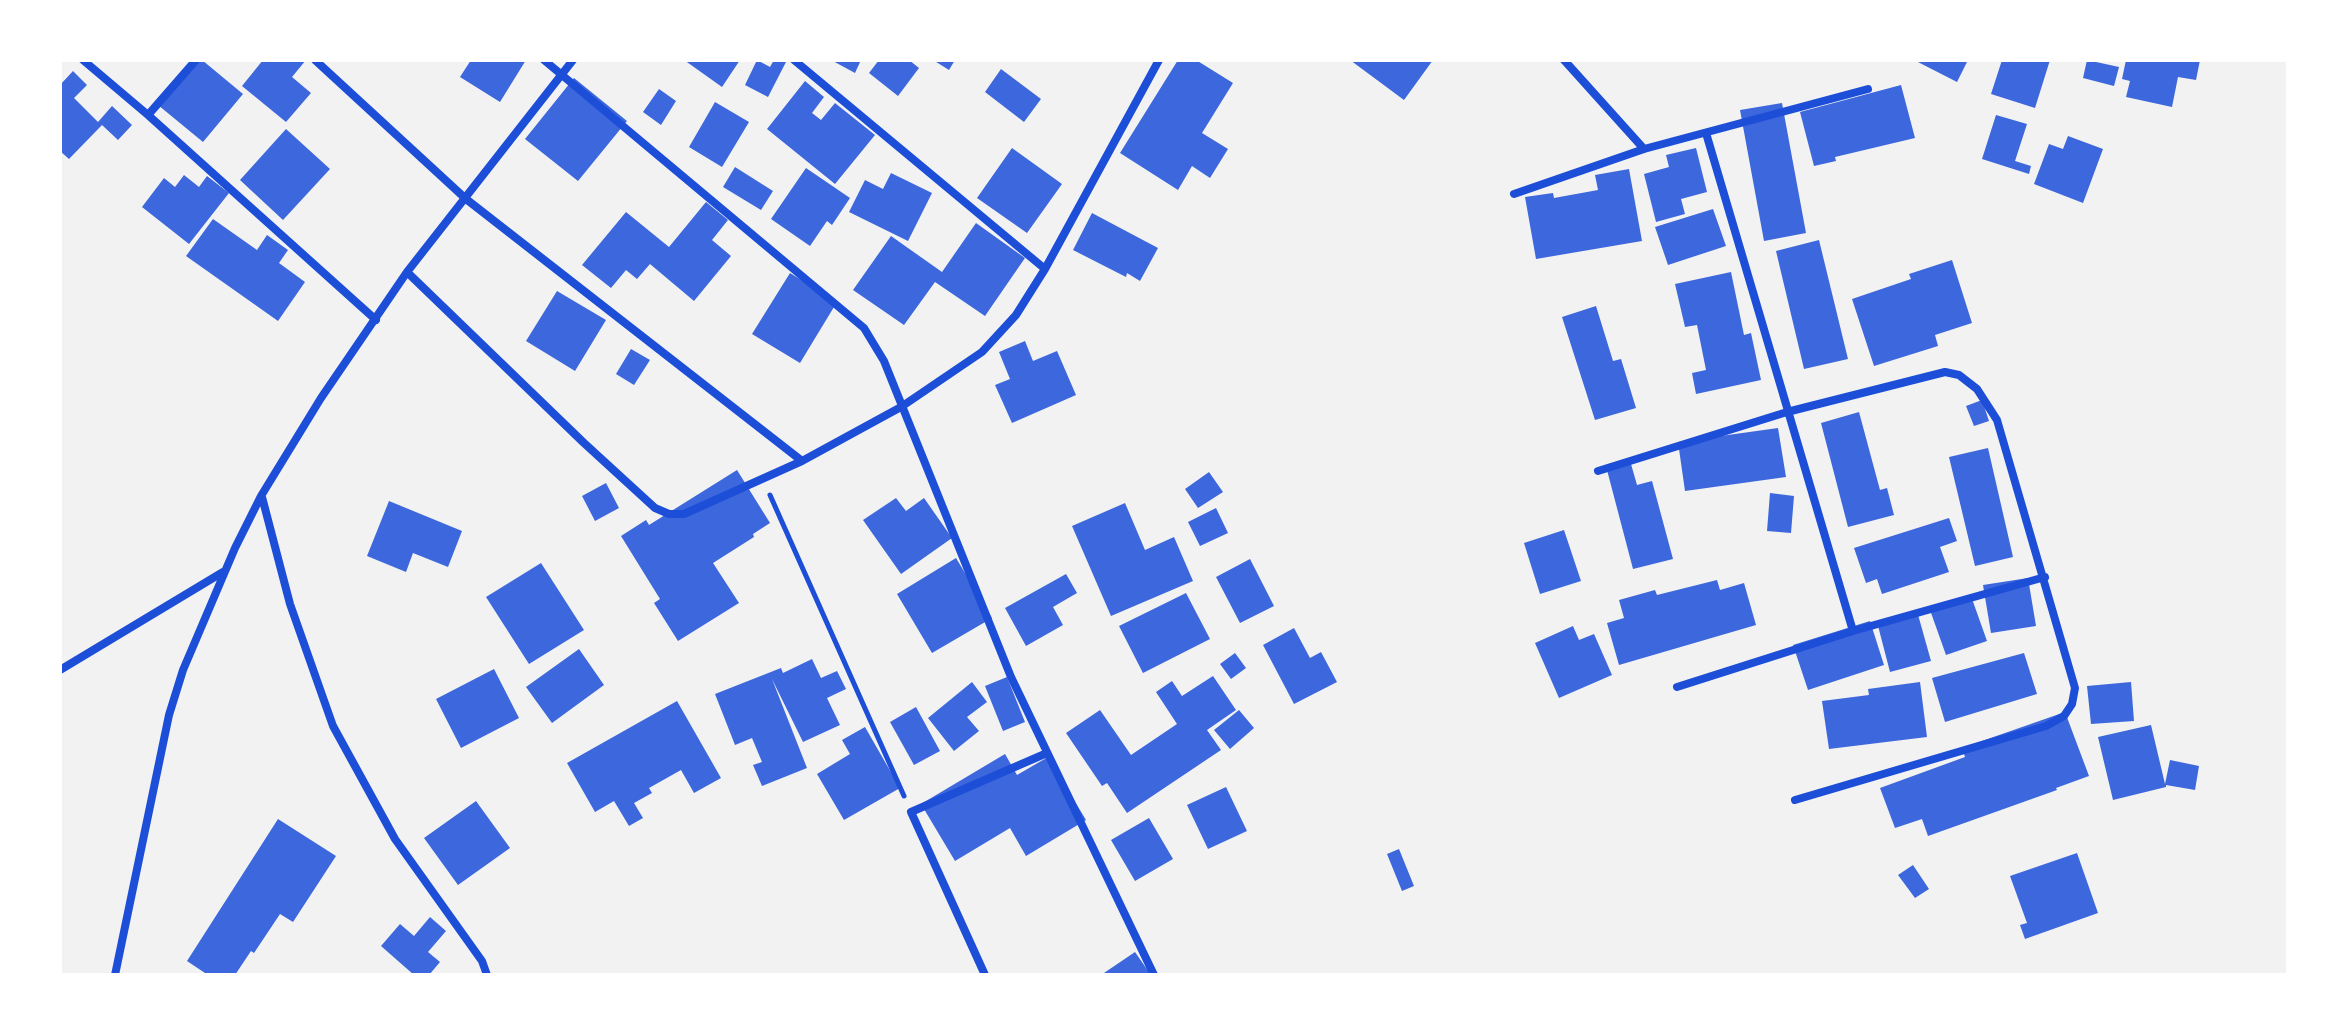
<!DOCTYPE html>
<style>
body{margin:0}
#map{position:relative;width:2348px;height:1035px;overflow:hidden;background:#f2f2f2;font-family:Jost,sans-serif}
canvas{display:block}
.frame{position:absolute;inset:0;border:62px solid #fff;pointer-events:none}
</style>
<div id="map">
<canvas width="2348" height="1035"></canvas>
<div class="frame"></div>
</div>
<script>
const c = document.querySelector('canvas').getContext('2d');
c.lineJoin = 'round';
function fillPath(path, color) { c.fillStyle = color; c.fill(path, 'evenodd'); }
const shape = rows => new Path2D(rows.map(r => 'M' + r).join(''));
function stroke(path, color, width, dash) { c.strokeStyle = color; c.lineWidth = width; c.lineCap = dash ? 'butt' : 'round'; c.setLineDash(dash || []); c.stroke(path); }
fillPath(shape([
 [196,60,202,60,243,94,203,142,158,105],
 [263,60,306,60,292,77,311,93,286,122,242,86],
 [471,60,526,60,500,102,460,77],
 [684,60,740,60,722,87],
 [757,60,770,67,774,60,786,62,768,97,745,85],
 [831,60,861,60,855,73],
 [879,60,909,60,919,68,898,96,869,73],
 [933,60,955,60,949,70],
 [1178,60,1196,60,1233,83,1202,133,1228,149,1210,178,1192,166,1178,190,1120,153],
 [1350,60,1433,60,1404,100],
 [1914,60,1968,60,1957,82],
 [2002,60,2050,60,2035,108,1991,94],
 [2087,60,2119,67,2114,86,2083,78],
 [2126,60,2200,60,2196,80,2178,77,2172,107,2126,97,2130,81,2122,79],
 [1001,69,1041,99,1024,122,985,92],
 [73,71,87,85,74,98,98,122,112,106,132,125,118,140,102,125,69,159,60,151,60,85],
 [574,78,627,121,578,181,525,139],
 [805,81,824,97,812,113,821,120,835,103,875,135,835,184,767,129],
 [1901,85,1915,138,1835,157,1836,161,1814,166,1800,112],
 [659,89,676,101,661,125,643,112],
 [715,102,749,122,722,167,689,147],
 [1782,103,1806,233,1764,241,1740,110],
 [1996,115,2027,124,2015,161,2031,166,2029,174,1982,159],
 [286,129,330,169,283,220,240,180],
 [2068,136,2103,149,2083,203,2034,184,2049,144,2063,149],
 [1012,148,1062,184,1027,233,977,198],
 [1696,148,1707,192,1681,199,1685,214,1656,222,1644,174,1669,167,1666,155],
 [735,167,773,191,761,210,723,187],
 [806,168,850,198,832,225,827,221,810,246,771,219],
 [1629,169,1642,241,1536,259,1525,197,1553,193,1554,198,1598,190,1595,175],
 [891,173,932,193,908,241,849,212,865,180,883,189],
 [184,175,199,187,207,176,229,193,189,244,142,207,164,178,175,187],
 [706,202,728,220,712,240,731,256,694,301,650,264,637,279,626,270,611,288,582,265,626,212,669,247],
 [1713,209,1726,246,1668,265,1655,227],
 [1092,213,1158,248,1140,281,1127,273,1126,277,1073,250],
 [213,219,257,250,267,235,288,250,279,263,305,282,278,321,186,256],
 [976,223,1025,258,985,316,935,282,904,325,853,290,891,236,942,272],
 [1819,240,1848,359,1804,369,1776,251],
 [1952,260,1972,323,1935,335,1938,346,1874,366,1852,299,1911,279,1909,274],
 [1731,272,1744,335,1751,333,1761,380,1696,394,1692,373,1706,370,1697,325,1685,327,1675,284],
 [790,273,837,302,800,363,752,334],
 [557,291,606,320,575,371,526,341],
 [1596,306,1613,361,1621,359,1636,408,1595,420,1562,317],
 [1025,341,1033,361,1057,351,1076,395,1012,423,995,385,1010,379,999,352],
 [631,349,650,360,634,385,616,374],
 [1982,400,1989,421,1974,426,1966,406],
 [1859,412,1880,490,1887,488,1894,515,1848,527,1821,423],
 [1778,428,1786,477,1685,491,1678,442],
 [1988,448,2013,557,1975,566,1949,457],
 [1631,464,1637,485,1652,481,1673,559,1633,569,1607,470],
 [737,470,770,523,753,534,754,537,713,563,739,603,678,641,654,603,660,599,621,536,646,520,649,525],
 [1209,472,1223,492,1198,508,1185,489],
 [606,483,619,508,595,521,582,496],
 [1770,493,1794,496,1791,533,1767,531],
 [896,498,906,511,924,498,952,538,901,574,863,520],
 [389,501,462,531,448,567,413,553,406,572,367,556],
 [1125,503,1145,550,1174,537,1193,581,1111,616,1072,526],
 [1216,508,1228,533,1200,546,1188,522],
 [1949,518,1957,541,1940,547,1949,572,1882,594,1877,579,1866,583,1854,548],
 [1564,530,1581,581,1540,594,1524,543],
 [956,558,992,618,932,653,897,594],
 [1250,559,1274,606,1240,623,1216,577],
 [541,563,584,630,529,664,486,597],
 [1066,574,1077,593,1053,607,1063,625,1026,646,1005,608],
 [2028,578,2036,626,1991,633,1983,585],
 [1717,580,1720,590,1744,583,1756,625,1619,665,1607,623,1624,618,1619,600,1655,590,1657,595],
 [1186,593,1210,639,1143,673,1119,626],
 [1971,596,1987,641,1946,655,1930,610],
 [1917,611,1931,661,1890,672,1877,622],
 [1870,621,1884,665,1808,690,1793,645],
 [1573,626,1579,640,1594,634,1612,675,1559,698,1535,643],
 [1294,628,1310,658,1321,652,1337,682,1294,704,1263,645],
 [579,649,604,685,552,723,526,687],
 [1235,653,1246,668,1231,679,1220,664],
 [2024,653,2037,694,1945,722,1932,678],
 [812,659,821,678,837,671,846,689,827,698,840,725,803,742,772,679,807,768,762,786,753,765,762,762,752,738,735,745,715,694,781,668,783,673],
 [494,669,519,718,461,748,436,699],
 [1213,676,1236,710,1207,730,1221,750,1127,813,1107,783,1102,786,1066,733,1100,710,1131,755,1177,724,1156,692,1172,681,1182,696],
 [1007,677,1025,722,1003,731,985,686],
 [972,682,987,702,967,717,979,731,954,751,928,718],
 [1920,682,1927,737,1829,749,1822,701,1869,695,1868,689],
 [2131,682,2134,721,2091,724,2087,686],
 [677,701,721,778,694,793,681,770,649,788,652,793,634,803,643,818,629,826,614,801,595,812,567,763],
 [916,707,940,751,914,765,890,722],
 [1239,710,1254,728,1230,749,1214,730],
 [2065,712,2089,776,2056,788,2057,790,1928,836,1922,819,1895,828,1880,788,1965,757,1962,748],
 [2151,725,2165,784,2170,760,2199,766,2195,790,2166,785,2166,787,2113,800,2098,737],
 [865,727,900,788,844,820,817,774,850,754,842,740],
 [1005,754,1017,775,1048,757,1086,820,1026,856,1010,828,955,861,921,804],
 [1226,787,1247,831,1208,849,1187,805],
 [476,801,510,848,458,885,424,838],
 [1149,818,1173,859,1135,881,1111,840],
 [278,819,336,856,293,922,280,914,254,953,251,951,235,975,208,975,187,961],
 [1399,849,1414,886,1402,891,1387,854],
 [2077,853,2098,913,2025,939,2020,925,2027,923,2010,876],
 [1913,865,1929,889,1915,898,1898,875],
 [430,917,446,931,428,952,440,962,429,975,414,975,381,946,400,924,414,936],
 [1135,952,1151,975,1101,975]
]), '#3d67dc');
stroke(shape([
 [770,495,904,796]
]), '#1d4ed8', 5);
stroke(shape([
 [83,60,148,115,376,320],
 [315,60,466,199,802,461],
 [544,60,864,328,884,361,1011,677,1154,975],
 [794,60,1045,269],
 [1564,60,1644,149],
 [148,115,196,60],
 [1706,133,1853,631],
 [1514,194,1644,149,1868,89],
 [407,272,584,443,655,508,669,514,684,514,802,461,901,407,982,352,1016,315,1045,269,1159,60],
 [1598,471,1787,412,1945,372,1959,375,1977,389,1997,420,2075,688,2072,704,2064,716,2046,726,1795,800],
 [262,497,290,604,333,726,395,839,482,961,487,975],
 [60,670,223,572],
 [1677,687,1853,631,2045,577],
 [115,975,169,715,183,670,235,548,261,496,321,398,407,272,573,60],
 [985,975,911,812,1047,753]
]), '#1d4ed8', 8);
</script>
